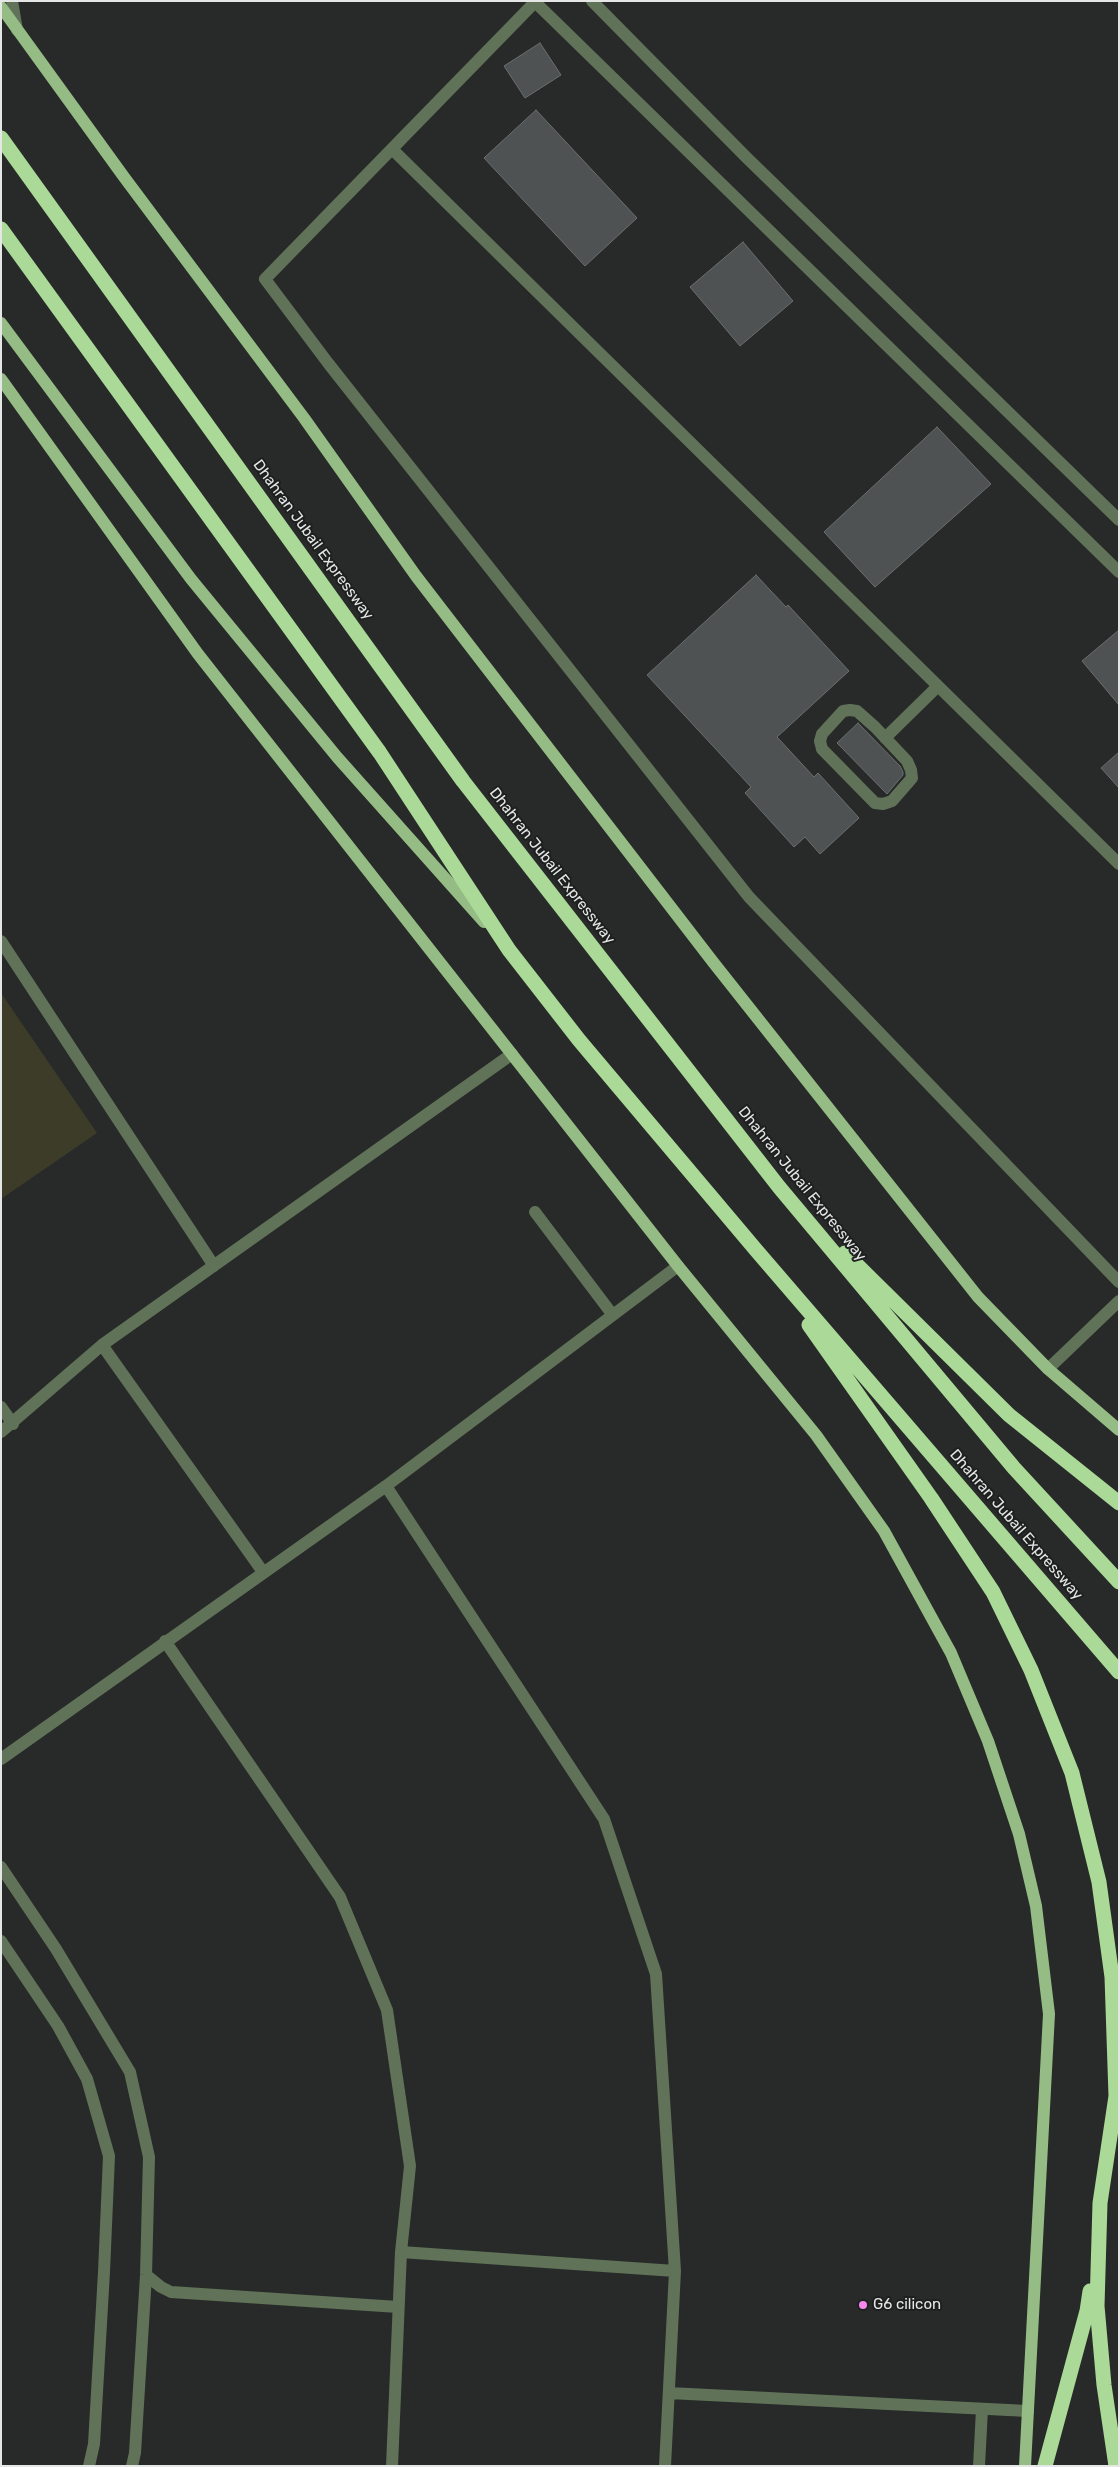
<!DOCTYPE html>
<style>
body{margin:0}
#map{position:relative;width:1120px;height:2467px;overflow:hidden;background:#272a28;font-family:Rubik,sans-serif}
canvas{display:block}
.frame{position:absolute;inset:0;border:2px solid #e5e7e6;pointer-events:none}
</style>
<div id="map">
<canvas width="1120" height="2467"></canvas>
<div class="frame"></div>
</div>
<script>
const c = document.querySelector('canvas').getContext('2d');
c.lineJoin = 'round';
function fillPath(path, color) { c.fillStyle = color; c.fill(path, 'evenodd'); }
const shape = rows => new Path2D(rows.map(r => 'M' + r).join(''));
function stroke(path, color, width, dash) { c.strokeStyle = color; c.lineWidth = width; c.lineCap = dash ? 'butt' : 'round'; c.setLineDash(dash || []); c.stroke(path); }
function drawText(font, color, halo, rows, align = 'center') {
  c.font = font + ' Rubik,sans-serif'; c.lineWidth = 4; c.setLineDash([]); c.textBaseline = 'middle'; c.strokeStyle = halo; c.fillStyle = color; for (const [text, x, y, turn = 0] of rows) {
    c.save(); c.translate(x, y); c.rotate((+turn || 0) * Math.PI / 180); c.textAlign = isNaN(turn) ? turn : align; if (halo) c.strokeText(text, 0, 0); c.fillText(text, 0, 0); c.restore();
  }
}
fillPath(shape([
 [1,993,97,1133,1,1199]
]), '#3d3c29');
const building = shape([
 [540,43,561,75,525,98,504,66,540,43],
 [536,110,637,218,585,266,484,158,536,110],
 [743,242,793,301,740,346,690,287,743,242],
 [937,427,991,484,875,587,824,532,937,427],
 [756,575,786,607,788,605,849,671,777,737,814,777,818,773,859,818,820,854,805,837,794,847,745,793,751,787,647,675,756,575],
 [1119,630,1119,705,1082,661,1119,630],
 [858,723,900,766,903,772,903,775,887,794,837,743,858,723],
 [1119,752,1119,788,1101,768,1119,752]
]);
fillPath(building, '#4e5252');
stroke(building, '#6b6f6f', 1);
stroke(shape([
 [12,1,17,30],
 [534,1,1119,572],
 [536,1,265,279,328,363,749,897,1119,1282],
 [592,1,746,157,1119,520],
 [392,149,1119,864],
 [850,710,857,711,875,727,907,761,911,770,912,778,892,801,883,804,875,803,822,749,820,741,822,734,843,711,850,710],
 [885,738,938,686],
 [1,941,214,1266],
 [535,1212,612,1314],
 [102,1345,263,1572],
 [1048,1369,1119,1301],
 [1,1407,13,1424],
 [1,1432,102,1345,512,1054],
 [386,1486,604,1819,656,1974,675,2271,665,2466],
 [165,1641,340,1897,387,2010,410,2166,401,2252,392,2466],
 [1,1759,386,1486,678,1266],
 [1,1867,56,1949,130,2072,149,2157,146,2275,135,2453,132,2466],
 [1,1941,58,2026,87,2079,109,2156,104,2272,94,2444,89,2466],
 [401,2252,675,2271],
 [146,2275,161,2287,171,2292,398,2307],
 [669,2393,1028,2411],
 [979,2466,982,2409]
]), '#607258', 12);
stroke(shape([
 [1,7,124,177,304,418,416,576,713,962,978,1297,1048,1369,1119,1430],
 [1,323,191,579,337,757,484,922],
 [1,379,198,654,678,1266,816,1435,884,1531,951,1653,988,1741,1019,1834,1036,1906,1049,2014,1025,2466]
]), '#96bc85', 12);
stroke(shape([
 [1,138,463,781,779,1187,1014,1468,1119,1582],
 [1,229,380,753,509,950,579,1040,756,1250,1119,1672],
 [845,1253,1009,1415,1119,1503],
 [809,1325,931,1498,993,1592,1031,1670,1072,1773,1099,1882,1112,1977,1116,2096,1100,2203,1097,2306,1104,2385,1116,2466],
 [1045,2466,1087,2311,1090,2291]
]), '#abd997', 15);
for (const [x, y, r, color] of [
 [863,2305,5,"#f688ed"]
]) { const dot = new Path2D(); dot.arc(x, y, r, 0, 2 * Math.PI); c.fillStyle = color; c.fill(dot); stroke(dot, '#1d201f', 2); }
drawText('15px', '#e5e7e6', '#1d201f', [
 ["Dhahran Jubail Expressway",313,540,54],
 ["Dhahran Jubail Expressway",552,866,52],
 ["Dhahran Jubail Expressway",802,1184,51],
 ["Dhahran Jubail Expressway",1016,1525,49]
]);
drawText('15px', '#e5e7e6', '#1d201f', [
 ["G6 cilicon",873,2305]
], 'left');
</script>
